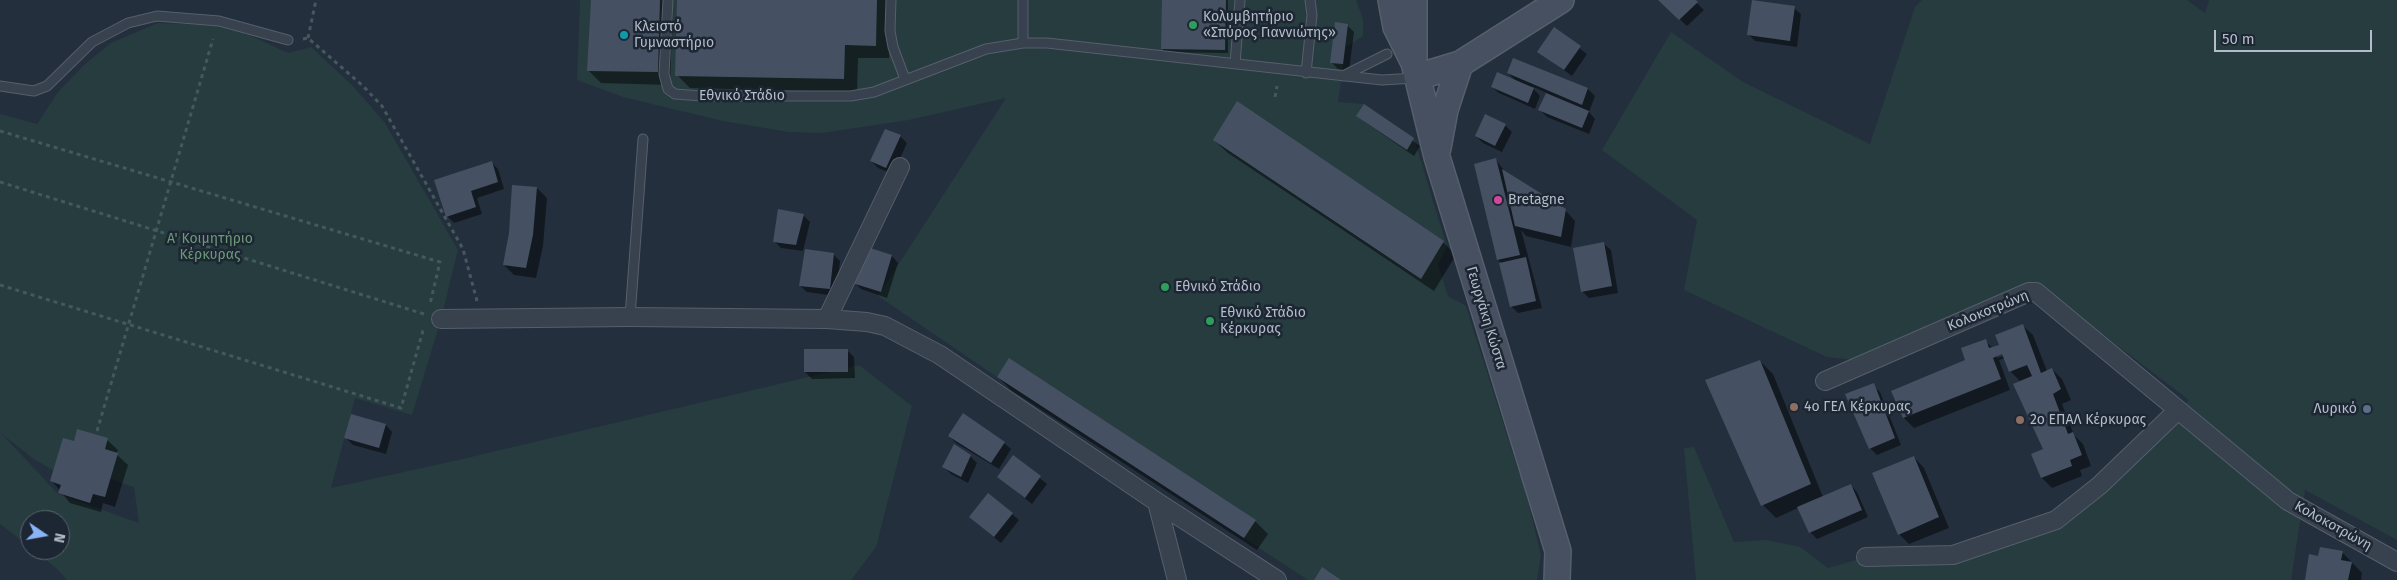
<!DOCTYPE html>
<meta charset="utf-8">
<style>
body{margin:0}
#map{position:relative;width:2397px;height:580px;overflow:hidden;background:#242f3e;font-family:"Fira Sans",sans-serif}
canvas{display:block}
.north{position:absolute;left:20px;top:510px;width:50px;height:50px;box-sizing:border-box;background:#1d2633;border:1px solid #59626f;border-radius:50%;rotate:102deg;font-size:14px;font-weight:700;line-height:20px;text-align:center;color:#b4bcc9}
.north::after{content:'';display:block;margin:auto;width:18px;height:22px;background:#8ab4f8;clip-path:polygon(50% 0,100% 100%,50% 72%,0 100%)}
.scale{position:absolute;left:2214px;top:30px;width:158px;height:22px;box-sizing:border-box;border:2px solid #b4bcc9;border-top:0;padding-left:6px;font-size:15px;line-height:18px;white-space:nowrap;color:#b4bcc9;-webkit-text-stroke:4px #1d2633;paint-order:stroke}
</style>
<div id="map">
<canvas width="2397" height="580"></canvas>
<div class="north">N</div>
<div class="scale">50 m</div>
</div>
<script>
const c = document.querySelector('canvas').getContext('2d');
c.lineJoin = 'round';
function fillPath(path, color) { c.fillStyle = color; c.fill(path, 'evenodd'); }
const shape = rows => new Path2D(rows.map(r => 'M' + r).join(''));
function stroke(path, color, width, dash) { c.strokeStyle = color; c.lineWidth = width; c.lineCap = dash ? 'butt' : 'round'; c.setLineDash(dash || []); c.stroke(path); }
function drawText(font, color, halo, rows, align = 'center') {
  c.font = font + ' "Fira Sans",sans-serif'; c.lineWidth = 5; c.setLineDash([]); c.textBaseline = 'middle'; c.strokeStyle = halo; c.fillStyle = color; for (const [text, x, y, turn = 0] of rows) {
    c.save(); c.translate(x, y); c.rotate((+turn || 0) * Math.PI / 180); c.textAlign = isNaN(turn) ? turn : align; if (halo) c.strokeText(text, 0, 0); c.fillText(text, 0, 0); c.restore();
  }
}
fillPath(shape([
 [580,0,1356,0,1363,19,1363,36,1346,47,1338,102,1364,104,1414,138,1447,247,1438,264,1448,296,1466,306,1519,473,1521,473,1541,555,1537,580,1308,580,997,377,878,296,1006,98,909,120,822,133,789,132,723,121,623,97,577,80],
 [1922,0,2187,0,2205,13,2209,0,2397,0,2397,540,2305,490,2291,580,1696,580,1684,448,1694,447,1734,542,1767,540,1800,547,1828,568,1866,557,1953,555,2056,520,2167,425,2189,400,2035,283,1863,361,1827,357,1684,290,1697,220,1602,150,1671,32,1743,82,1870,144,1915,7],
 [158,23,213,25,251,36,288,53,311,47,352,85,385,123,458,250,441,319,412,415,355,398,331,488,454,461,859,365,912,406,876,547,851,580,67,580,56,568,33,550,60,550,60,520,30,520,30,547,0,524,0,114,37,124,58,92,84,65,111,43],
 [2,434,35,460,53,470,110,479,134,487,139,523,58,494]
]), '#263c3f');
fillPath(shape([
 [592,0,673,0,670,85,601,83,588,70],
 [678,0,890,0,889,58,858,58,857,92,690,88,677,75],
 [1163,0,1228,0,1228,53,1166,52,1162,49],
 [1659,0,1694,0,1704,10,1687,26],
 [1794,8,1801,14,1797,47,1755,41,1748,34],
 [1347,25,1354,32,1349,71,1338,69,1331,62],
 [1554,29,1587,54,1572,76,1539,52],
 [1514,60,1588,89,1595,96,1589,112,1595,119,1589,134,1547,117,1540,110,1547,93,1531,86,1540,96,1535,109,1499,93,1492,87,1517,82,1508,73],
 [1364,106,1420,146,1414,156,1365,122,1358,116],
 [1505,125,1512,132,1502,152,1483,143,1476,136],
 [900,136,907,143,893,174,878,168,871,161],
 [1214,140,1443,242,1456,255,1434,291,1228,153],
 [1496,160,1507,174,1565,210,1575,221,1571,247,1526,236,1521,230,1542,308,1518,313,1511,306,1502,264,1498,260],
 [491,162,498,169,504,189,477,198,482,214,454,223,447,216],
 [537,188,547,198,543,246,536,278,514,275,504,265],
 [803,215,810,222,803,251,781,248,774,241],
 [1604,244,1611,250,1618,293,1589,298,1582,291],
 [833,254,840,261,836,296,807,292,800,286],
 [892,256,898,263,887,298,861,289,854,282],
 [2022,325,2033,335,2047,371,2052,369,2062,379,2071,400,2062,404,2074,435,2083,444,2091,466,2080,470,2082,476,2052,488,2042,478,2045,450,2021,382,2010,371,2005,358,1999,360,2010,390,1914,428,1904,418,1893,392,1967,361,1985,341,1993,348,1998,346],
 [2008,351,2009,354,1997,358,1997,355],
 [847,350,854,357,855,378,812,379,805,372],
 [1760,361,1773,374,1823,497,1851,485,1857,492,1868,517,1817,539,1810,532,1798,508,1776,518,1763,505],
 [998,377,1255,521,1268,534,1257,550,1011,390],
 [1873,385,1880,392,1901,445,1877,455,1870,448],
 [386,425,392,432,386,454,353,445,346,438],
 [949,436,1004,443,1011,449,999,469,956,443],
 [107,440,118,450,116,454,128,465,115,507,103,503,101,512,70,503,52,481,75,442],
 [970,456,977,463,968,483,951,474,944,467],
 [1013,457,1047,484,1032,504,998,477],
 [1914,457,1924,468,1949,528,1909,544,1899,534],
 [1012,514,1019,520,1001,543,978,524],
 [2342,552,2362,573,2361,580,2306,580,2319,557]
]), '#0007');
fillPath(shape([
 [591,0,660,0,658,72,587,71],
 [677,0,877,0,876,46,845,45,844,79,675,76],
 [1162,0,1226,0,1225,50,1161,49],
 [1658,0,1696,0,1698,2,1679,20],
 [1752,0,1795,6,1790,41,1747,35],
 [1335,22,1348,24,1343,64,1330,63],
 [1554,27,1581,46,1564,70,1537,52],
 [1513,58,1588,88,1582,105,1507,73],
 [1497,72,1534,88,1528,103,1491,87],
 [1546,93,1589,111,1582,128,1538,110],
 [1237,101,1444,241,1421,279,1213,140],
 [1364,104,1414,138,1407,150,1356,116],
 [1485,114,1506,124,1495,146,1475,136],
 [885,129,901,135,886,168,870,161],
 [1496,158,1520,255,1497,260,1474,164],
 [492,161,498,182,471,191,476,207,446,217,434,180],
 [1502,169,1566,209,1561,237,1515,226],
 [512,185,537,187,533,235,526,268,503,265,509,233],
 [778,209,804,214,796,245,773,242],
 [1604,242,1612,286,1581,292,1573,248],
 [864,246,892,255,881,292,852,283],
 [805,249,834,253,830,289,799,286],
 [1526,257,1536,301,1510,307,1499,263],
 [2023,324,2041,373,2052,368,2061,389,2053,394,2068,434,2073,432,2082,455,2070,460,2072,466,2041,478,2031,454,2043,449,2013,384,2032,376,2027,365,2009,372,2002,354,1993,358,2001,379,1903,418,1891,391,1965,360,1961,348,1986,339,1989,348,1999,345,1995,335],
 [804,349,848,349,848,372,804,372],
 [1009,358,1256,520,1244,538,997,377],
 [1760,360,1811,484,1761,506,1705,380],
 [1874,383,1895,438,1869,449,1845,394],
 [963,413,1005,442,991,463,948,436],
 [351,414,386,424,379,448,344,438],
 [77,429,108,438,105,449,118,453,105,497,93,494,90,503,58,493,61,485,50,481,63,438,74,441],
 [954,444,971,455,961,477,942,467],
 [1013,455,1041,476,1025,498,997,477],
 [1914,456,1939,517,1898,535,1872,473],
 [1851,484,1862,510,1809,533,1797,507],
 [988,493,1013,513,994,537,969,517],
 [2320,547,2343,551,2341,560,2352,562,2348,580,2305,580,2309,554,2318,556],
 [1322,567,1341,580,1314,580]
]), '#455162');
const lane = shape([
 [668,0,664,74,668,89,675,94,702,96,851,96,874,92,986,49,1023,43,1047,43,1382,80,1415,78],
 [891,0,890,31,893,47,905,79],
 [1023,0,1023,43],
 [1235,64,1240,0],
 [1306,73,1312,15,1310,0],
 [1343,76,1387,54],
 [0,86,34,91,47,86,92,42,128,23,157,16,219,21,288,40],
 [630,317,643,139]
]);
const street = shape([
 [441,319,630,317,827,319,867,322,885,326,940,355,1157,502,1277,580],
 [827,319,900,167],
 [1825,381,2029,292,2036,292,2288,501,2397,562],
 [1157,502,1177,580],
 [1866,557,1953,555,2056,520,2100,485,2178,410]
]);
const secondary = shape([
 [1391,0,1396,27,1414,63,1437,157,1558,551,1557,580],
 [1414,58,1414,0],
 [1417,77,1460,64,1561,0],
 [1438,148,1445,110,1460,64]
]);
stroke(lane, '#565f6c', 11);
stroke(street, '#565f6c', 20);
stroke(secondary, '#565f6c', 28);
stroke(shape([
 [308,38,316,0],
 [303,39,308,38,363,86,382,106,463,249,477,301],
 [1275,97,1277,86],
 [0,131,440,262,430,304],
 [0,182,424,314],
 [0,285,401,408,424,327],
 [97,431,213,39]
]), '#44595c', 3, [4, 4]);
stroke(lane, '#38414e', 9);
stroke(street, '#38414e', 18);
stroke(secondary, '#465061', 25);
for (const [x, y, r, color] of [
 [1193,25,5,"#2e9e5b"],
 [624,35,5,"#0f9aa8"],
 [1498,200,5,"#d1479c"],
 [1165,287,5,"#2e9e5b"],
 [1210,321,5,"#2e9e5b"],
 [1794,407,5,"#8d6e63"],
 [2367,409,5,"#5c6f8a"],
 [2020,420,5,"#8d6e63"]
]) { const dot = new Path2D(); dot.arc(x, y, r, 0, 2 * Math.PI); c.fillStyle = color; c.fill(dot); stroke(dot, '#1d2633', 2); }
drawText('14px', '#b4bcc9', '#1d2633', [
 ["Κολυμβητήριο",1203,17],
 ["«Σπύρος Γιαννιώτης»",1203,33],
 ["Κλειστό",634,27],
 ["Γυμναστήριο",634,43],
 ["Bretagne",1508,200],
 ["Εθνικό Στάδιο",1175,287],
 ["Εθνικό Στάδιο",1220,313],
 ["Κέρκυρας",1220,329],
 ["4ο ΓΕΛ Κέρκυρας",1804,407],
 ["Λυρικό",2357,409,"right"],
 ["2ο ΕΠΑΛ Κέρκυρας",2030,420]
], 'left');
drawText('14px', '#b4bcc9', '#1d2633', [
 ["Εθνικό Στάδιο",742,96],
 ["Κολοκοτρώνη",1988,311,-22],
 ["Γεωργάκη Κώστα",1486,318,73],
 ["Κολοκοτρώνη",2333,526,29]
]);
drawText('14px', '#6b9a76', '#1d2633', [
 ["Α' Κοιμητήριο",210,239],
 ["Κέρκυρας",210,255]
]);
</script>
